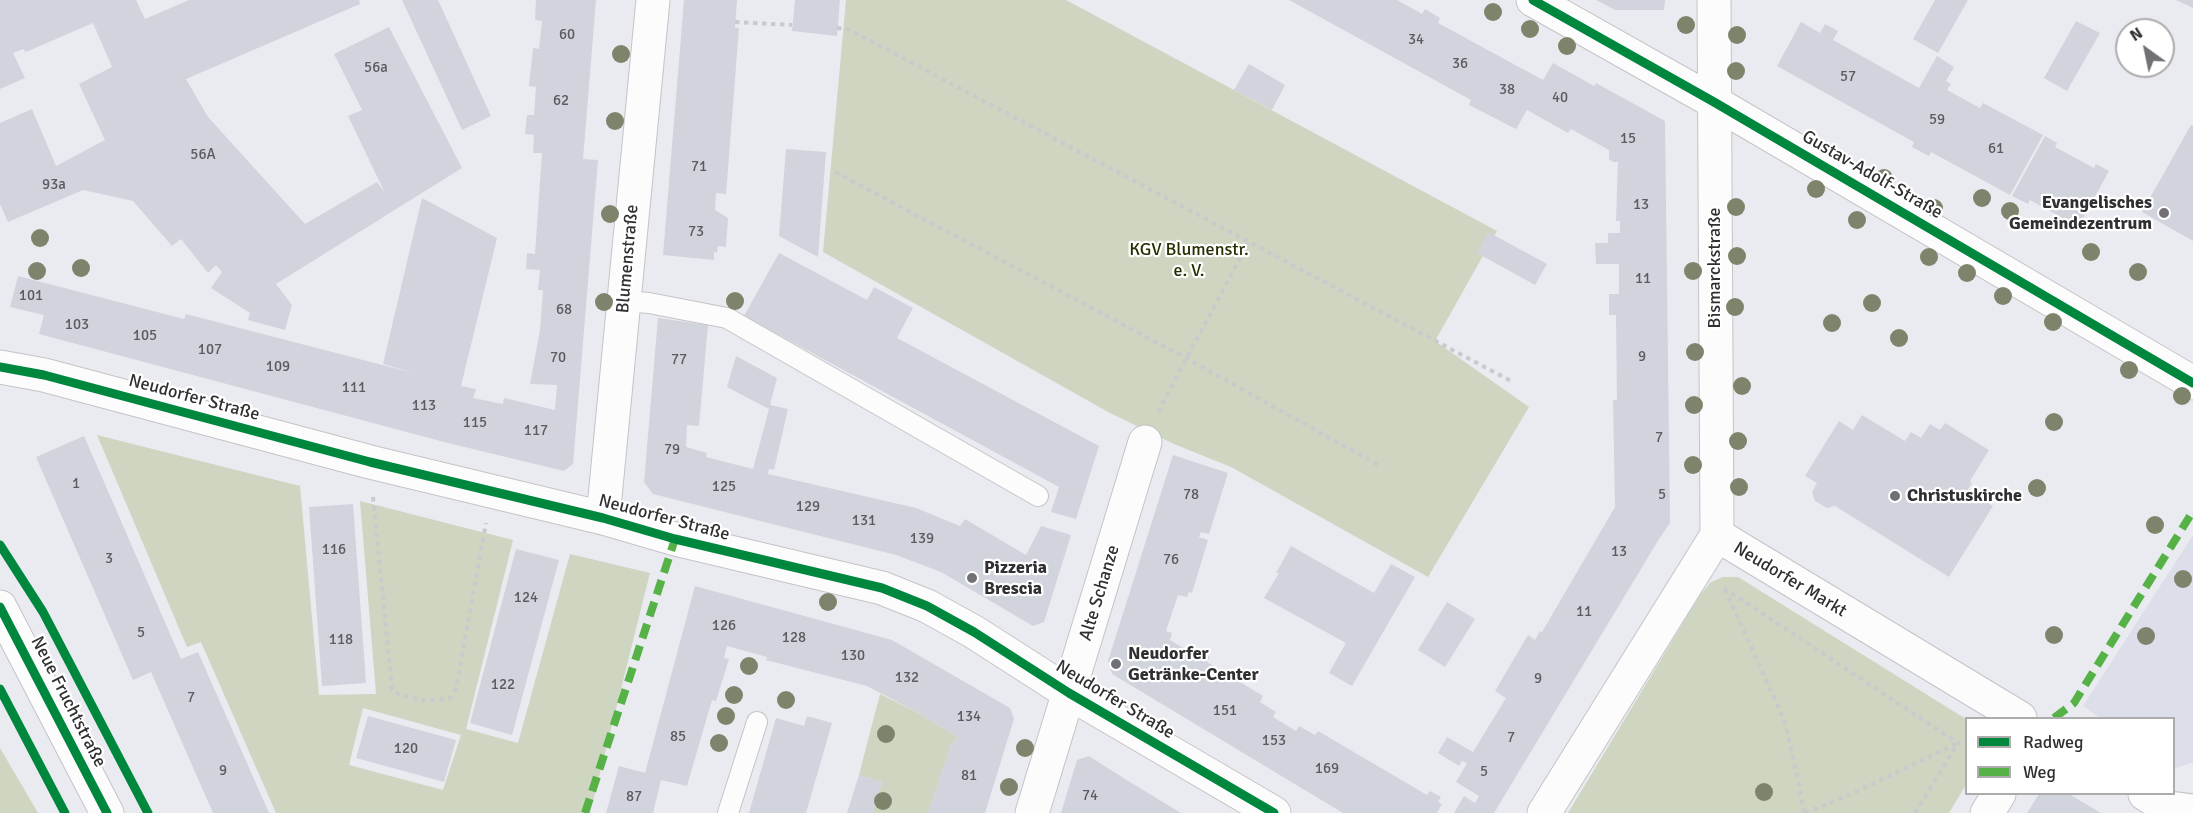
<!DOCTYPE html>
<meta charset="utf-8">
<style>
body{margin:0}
#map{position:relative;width:2193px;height:813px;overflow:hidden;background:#eaebf0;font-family:Signika,sans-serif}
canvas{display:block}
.legend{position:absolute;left:1965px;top:717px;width:210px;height:78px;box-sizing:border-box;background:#fff;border:2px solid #acacad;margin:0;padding:8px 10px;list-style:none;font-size:18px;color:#303033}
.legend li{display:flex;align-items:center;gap:12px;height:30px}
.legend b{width:30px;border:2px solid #acacad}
.north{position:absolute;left:2115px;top:18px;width:60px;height:60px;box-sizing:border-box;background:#fff;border:2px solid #acacad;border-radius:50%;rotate:327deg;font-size:16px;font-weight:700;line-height:24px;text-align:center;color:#303033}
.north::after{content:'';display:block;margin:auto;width:21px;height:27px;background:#717175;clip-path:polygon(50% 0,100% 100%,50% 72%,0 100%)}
</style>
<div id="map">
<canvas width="2193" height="813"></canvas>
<ul class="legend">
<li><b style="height:8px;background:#00873e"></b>Radweg</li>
<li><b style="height:8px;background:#56b246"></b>Weg</li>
</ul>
<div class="north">N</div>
</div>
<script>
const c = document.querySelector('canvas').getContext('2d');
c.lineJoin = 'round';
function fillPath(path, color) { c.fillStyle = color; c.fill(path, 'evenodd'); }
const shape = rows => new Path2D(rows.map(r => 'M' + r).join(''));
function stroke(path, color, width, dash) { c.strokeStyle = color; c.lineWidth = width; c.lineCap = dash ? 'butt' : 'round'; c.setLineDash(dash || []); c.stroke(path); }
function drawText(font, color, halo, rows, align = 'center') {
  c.font = font + ' Signika,sans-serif'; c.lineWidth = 4.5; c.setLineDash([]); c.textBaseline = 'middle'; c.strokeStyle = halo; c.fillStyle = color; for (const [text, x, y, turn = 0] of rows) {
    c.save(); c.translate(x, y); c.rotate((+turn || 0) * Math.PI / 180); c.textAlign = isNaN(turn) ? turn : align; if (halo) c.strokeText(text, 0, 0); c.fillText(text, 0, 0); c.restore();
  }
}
fillPath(shape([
 [2193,535,2193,762,2174,769,2174,718,2100,718,2083,706]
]), '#dcdfe9');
fillPath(shape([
 [846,0,1066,0,1497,231,1435,341,1529,407,1428,577,1231,467,1174,444,1110,413,823,252],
 [97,435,300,486,319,695,376,694,360,501,513,540,466,729,518,743,570,554,650,573,590,813,276,813,201,642,187,647],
 [363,708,461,735,443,790,349,765],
 [1723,577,1738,577,1966,719,1966,785,1949,813,1568,813,1700,595,1711,582],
 [880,694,922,715,957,737,956,743,952,742,928,813,872,813,882,782,859,775],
 [0,748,38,813,0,813]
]), '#ced5c1');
fillPath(shape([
 [0,0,136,0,145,19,189,0,359,0,360,4,186,79,208,117,305,224,377,182,385,193,348,116,362,110,334,54,389,27,462,168,276,284,292,305,285,330,248,320,250,313,211,288,222,272,216,265,208,273,181,239,172,246,133,201,83,190,8,222,0,204,0,123,32,109,56,166,105,140,79,84,112,67,93,23,26,52,23,49,13,53,25,78,0,89],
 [402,0,438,0,491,116,462,130],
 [536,0,596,0,583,159,598,160,573,464,564,471,448,443,39,334,44,315,10,307,18,276,184,319,186,314,417,374,383,364,422,198,497,238,461,386,476,389,473,398,503,404,504,398,555,410,557,385,530,384,540,330,543,290,538,290,540,270,526,269,527,253,535,254,542,153,533,153,534,135,525,134,527,115,534,115,536,87,529,86,533,48,539,49,542,21,535,20],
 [684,0,737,0,735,28,739,28,726,194,716,193,715,210,728,218,726,247,718,246,717,253,714,252,714,260,663,255],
 [795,0,840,0,837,36,792,31],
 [1289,0,1397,0,1422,14,1425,9,1440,18,1438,23,1543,80,1553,63,1594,86,1596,83,1665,121,1670,523,1659,539,1494,813,1454,813,1464,796,1475,803,1479,796,1456,782,1467,763,1462,761,1459,766,1438,753,1447,737,1473,752,1506,698,1495,691,1528,635,1535,640,1540,631,1542,632,1615,507,1613,400,1617,400,1616,315,1609,315,1609,294,1619,294,1619,264,1596,264,1595,243,1608,243,1608,233,1620,233,1620,221,1616,221,1618,162,1613,162,1609,159,1609,150,1571,129,1568,133,1527,110,1516,129,1469,105,1471,100],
 [1596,0,1665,0,1664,10,1615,10],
 [1935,0,1968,0,1938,53,1913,39],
 [2176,0,2193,0,2193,8],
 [2076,21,2100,33,2067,91,2044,78],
 [1801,22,1820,33,1825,24,1838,31,1833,40,1919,88,1937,56,1954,67,1946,81,1951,84,1947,90,1980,108,1983,103,2043,135,2010,195,1931,152,1929,156,1912,147,1914,142,1777,66],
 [1249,64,1285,85,1272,110,1234,90],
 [2191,125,2193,126,2193,241,2142,212],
 [2045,136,2057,143,2055,147,2094,168,2096,164,2109,171,2076,231,2059,222,2061,217,2030,200,2028,204,2012,196],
 [786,149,826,152,818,257,779,236],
 [1488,232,1547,264,1535,285,1477,253],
 [779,253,867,300,874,287,913,308,897,338,1099,446,1076,519,1051,512,1059,487,744,316],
 [658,318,708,325,699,426,687,425,686,447,707,453,706,457,753,469,769,409,727,387,736,356,777,378,770,405,788,409,774,470,769,469,768,474,916,508,960,526,965,519,1026,555,1041,526,1071,535,1044,622,1033,626,941,572,896,555,653,494,644,482],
 [1862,415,1905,441,1911,432,1921,438,1930,424,1940,430,1945,423,1989,450,1970,481,1972,483,1967,491,1993,506,1949,577,1835,506,1827,508,1815,501,1812,492,1817,483,1805,476,1839,421,1853,430],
 [84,436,181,659,198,652,269,813,213,813,151,672,133,680,36,457],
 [1173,455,1228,473,1209,534,1201,532,1199,537,1208,540,1192,593,1189,592,1187,597,1178,595,1166,631,1172,633,1170,640,1195,655,1198,650,1210,657,1207,662,1263,696,1260,702,1276,712,1273,717,1296,731,1299,726,1315,735,1318,731,1427,795,1430,791,1441,797,1438,802,1442,804,1437,813,1343,813,1112,674,1108,661],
 [353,504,366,683,322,686,309,507],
 [1291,546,1374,593,1391,564,1415,577,1352,686,1329,673,1346,643,1264,598,1279,573,1276,573],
 [516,549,559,560,512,735,470,723],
 [695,586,892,640,1010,708,1014,719,985,813,928,813,952,742,956,743,957,737,922,715,867,686,766,660,767,657,727,646,724,658,729,659,716,701,712,700,687,786,661,780,653,813,606,813,619,766,645,773],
 [1447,602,1475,619,1445,667,1418,650],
 [368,716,456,740,444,782,356,758],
 [807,716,832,723,806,813,749,813,776,718,804,726],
 [1089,756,1125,779,1181,813,1061,813,1077,760],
 [859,775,882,782,872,813,847,813],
 [2039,794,2069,794,2101,813,2027,813]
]), '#d1d4dd');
const service = shape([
 [624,301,649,303,727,318,1038,496],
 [728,813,757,722]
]);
const minor = shape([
 [1533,0,1714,102,2193,383],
 [1714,0,1717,535],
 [0,367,44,375,370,462,603,518,675,539,882,588,927,606,974,632,1069,693,1274,813],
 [603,518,653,0],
 [1717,535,2020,718],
 [2145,794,2168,808,2193,811],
 [1032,813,1145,442],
 [1544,813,1717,535],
 [1987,813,1999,794]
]);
const tertiary = shape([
 [0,607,107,813]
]);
stroke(service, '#c4c4c8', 22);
stroke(minor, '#c4c4c8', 35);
stroke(tertiary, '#c4c4c8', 35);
stroke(shape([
 [735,22,792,25],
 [837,28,848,29,1511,381],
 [835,172,1186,358,1380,466],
 [1158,412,1248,243],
 [373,497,392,689,400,695,427,701,450,698,456,688,486,523],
 [1724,588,1958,743,1966,742],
 [1725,589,1785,722,1800,789,1804,813],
 [0,699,4,697],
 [1805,813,1849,795,1958,743],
 [1915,813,1958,743]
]), '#cacacc', 4, [4.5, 4.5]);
stroke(service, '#fcfcfd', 20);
stroke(minor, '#fcfcfd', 33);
stroke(tertiary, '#fcfcfd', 33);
stroke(shape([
 [2054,718,2074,703,2193,511],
 [585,813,675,539]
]), '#56b246', 8, [15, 8]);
stroke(shape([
 [1533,0,1714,102,2193,383],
 [0,367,44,375,370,462,603,518,675,539,882,588,927,606,974,632,1069,693,1274,813],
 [0,545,43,612,148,813],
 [0,607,107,813],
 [0,689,65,813]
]), '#00873e', 9);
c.fillStyle = '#7e846c';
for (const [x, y] of [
 [1493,12],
 [1686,25],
 [1530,29],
 [1737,35],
 [1567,46],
 [621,54],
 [1736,71],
 [615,121],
 [1884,178],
 [1816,189],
 [1982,198],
 [1736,207],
 [1934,208],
 [2010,211],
 [610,214],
 [1857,220],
 [40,238],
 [2091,252],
 [1737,256],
 [1929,257],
 [81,268],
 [37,271],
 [1693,271],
 [2138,272],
 [1967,273],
 [2003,296],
 [735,301],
 [604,302],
 [1872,303],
 [1735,307],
 [2053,322],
 [1832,323],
 [1899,338],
 [1695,352],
 [2129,370],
 [1742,386],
 [2182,396],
 [1694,405],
 [2054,422],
 [1738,441],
 [1693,465],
 [1739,487],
 [2037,488],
 [2155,525],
 [2183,579],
 [828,602],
 [2054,635],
 [2146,636],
 [749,666],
 [734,695],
 [786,700],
 [726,716],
 [886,734],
 [719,743],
 [1025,748],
 [1009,787],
 [1764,792],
 [883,801]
]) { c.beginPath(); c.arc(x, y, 9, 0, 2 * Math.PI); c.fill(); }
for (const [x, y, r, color] of [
 [2164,213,6,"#717175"],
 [1895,496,6,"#717175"],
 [972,578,6,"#717175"],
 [1116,664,6,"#717175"]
]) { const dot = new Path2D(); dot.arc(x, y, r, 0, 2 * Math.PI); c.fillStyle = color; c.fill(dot); stroke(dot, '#fff', 2); }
drawText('15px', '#5b5c60', null, [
 ["60",567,35],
 ["34",1416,40],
 ["36",1460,64],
 ["56a",376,68],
 ["57",1848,77],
 ["38",1507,90],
 ["40",1560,98],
 ["62",561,101],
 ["59",1937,120],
 ["15",1628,139],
 ["61",1996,149],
 ["56A",203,155],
 ["71",699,167],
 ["93a",54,185],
 ["13",1641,205],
 ["73",696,232],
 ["11",1643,279],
 ["101",31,296],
 ["68",564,310],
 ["103",77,325],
 ["105",145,336],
 ["107",210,350],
 ["9",1642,357],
 ["70",558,358],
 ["77",679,360],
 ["109",278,367],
 ["111",354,388],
 ["113",424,406],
 ["115",475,423],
 ["117",536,431],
 ["7",1659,438],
 ["79",672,450],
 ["1",76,484],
 ["125",724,487],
 ["78",1191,495],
 ["5",1662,495],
 ["129",808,507],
 ["131",864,521],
 ["139",922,539],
 ["116",334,550],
 ["13",1619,552],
 ["3",109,559],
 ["76",1171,560],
 ["124",526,598],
 ["11",1584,612],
 ["126",724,626],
 ["5",141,633],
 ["128",794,638],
 ["118",341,640],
 ["130",853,656],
 ["132",907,678],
 ["9",1538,679],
 ["122",503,685],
 ["7",191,698],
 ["151",1225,711],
 ["134",969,717],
 ["85",678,737],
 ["7",1511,738],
 ["153",1274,741],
 ["120",406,749],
 ["169",1327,769],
 ["9",223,771],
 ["5",1484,772],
 ["81",969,776],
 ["74",1090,796],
 ["87",634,797]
]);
drawText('18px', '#303033', '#fff', [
 ["Gustav-Adolf-Straße",1872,175,30],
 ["Blumenstraße",628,259,-85],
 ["Bismarckstraße",1715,268,-90],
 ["Neudorfer Straße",194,398,15],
 ["Neudorfer Straße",664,518,15],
 ["Neudorfer Markt",1790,580,31],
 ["Alte Schanze",1100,593,-73],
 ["Neudorfer Straße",1115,700,31],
 ["Neue Fruchtstraße",68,702,63]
]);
drawText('bold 18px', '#303033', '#fff', [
 ["Evangelisches",2152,203,"right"],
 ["Gemeindezentrum",2152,224,"right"],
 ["Christuskirche",1907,496],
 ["Pizzeria",984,568],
 ["Brescia",984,589],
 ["Neudorfer",1128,654],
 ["Getränke-Center",1128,675]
], 'left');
drawText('18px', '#252f00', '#fff', [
 ["KGV Blumenstr.",1189,250],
 ["e. V.",1189,271]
]);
</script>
